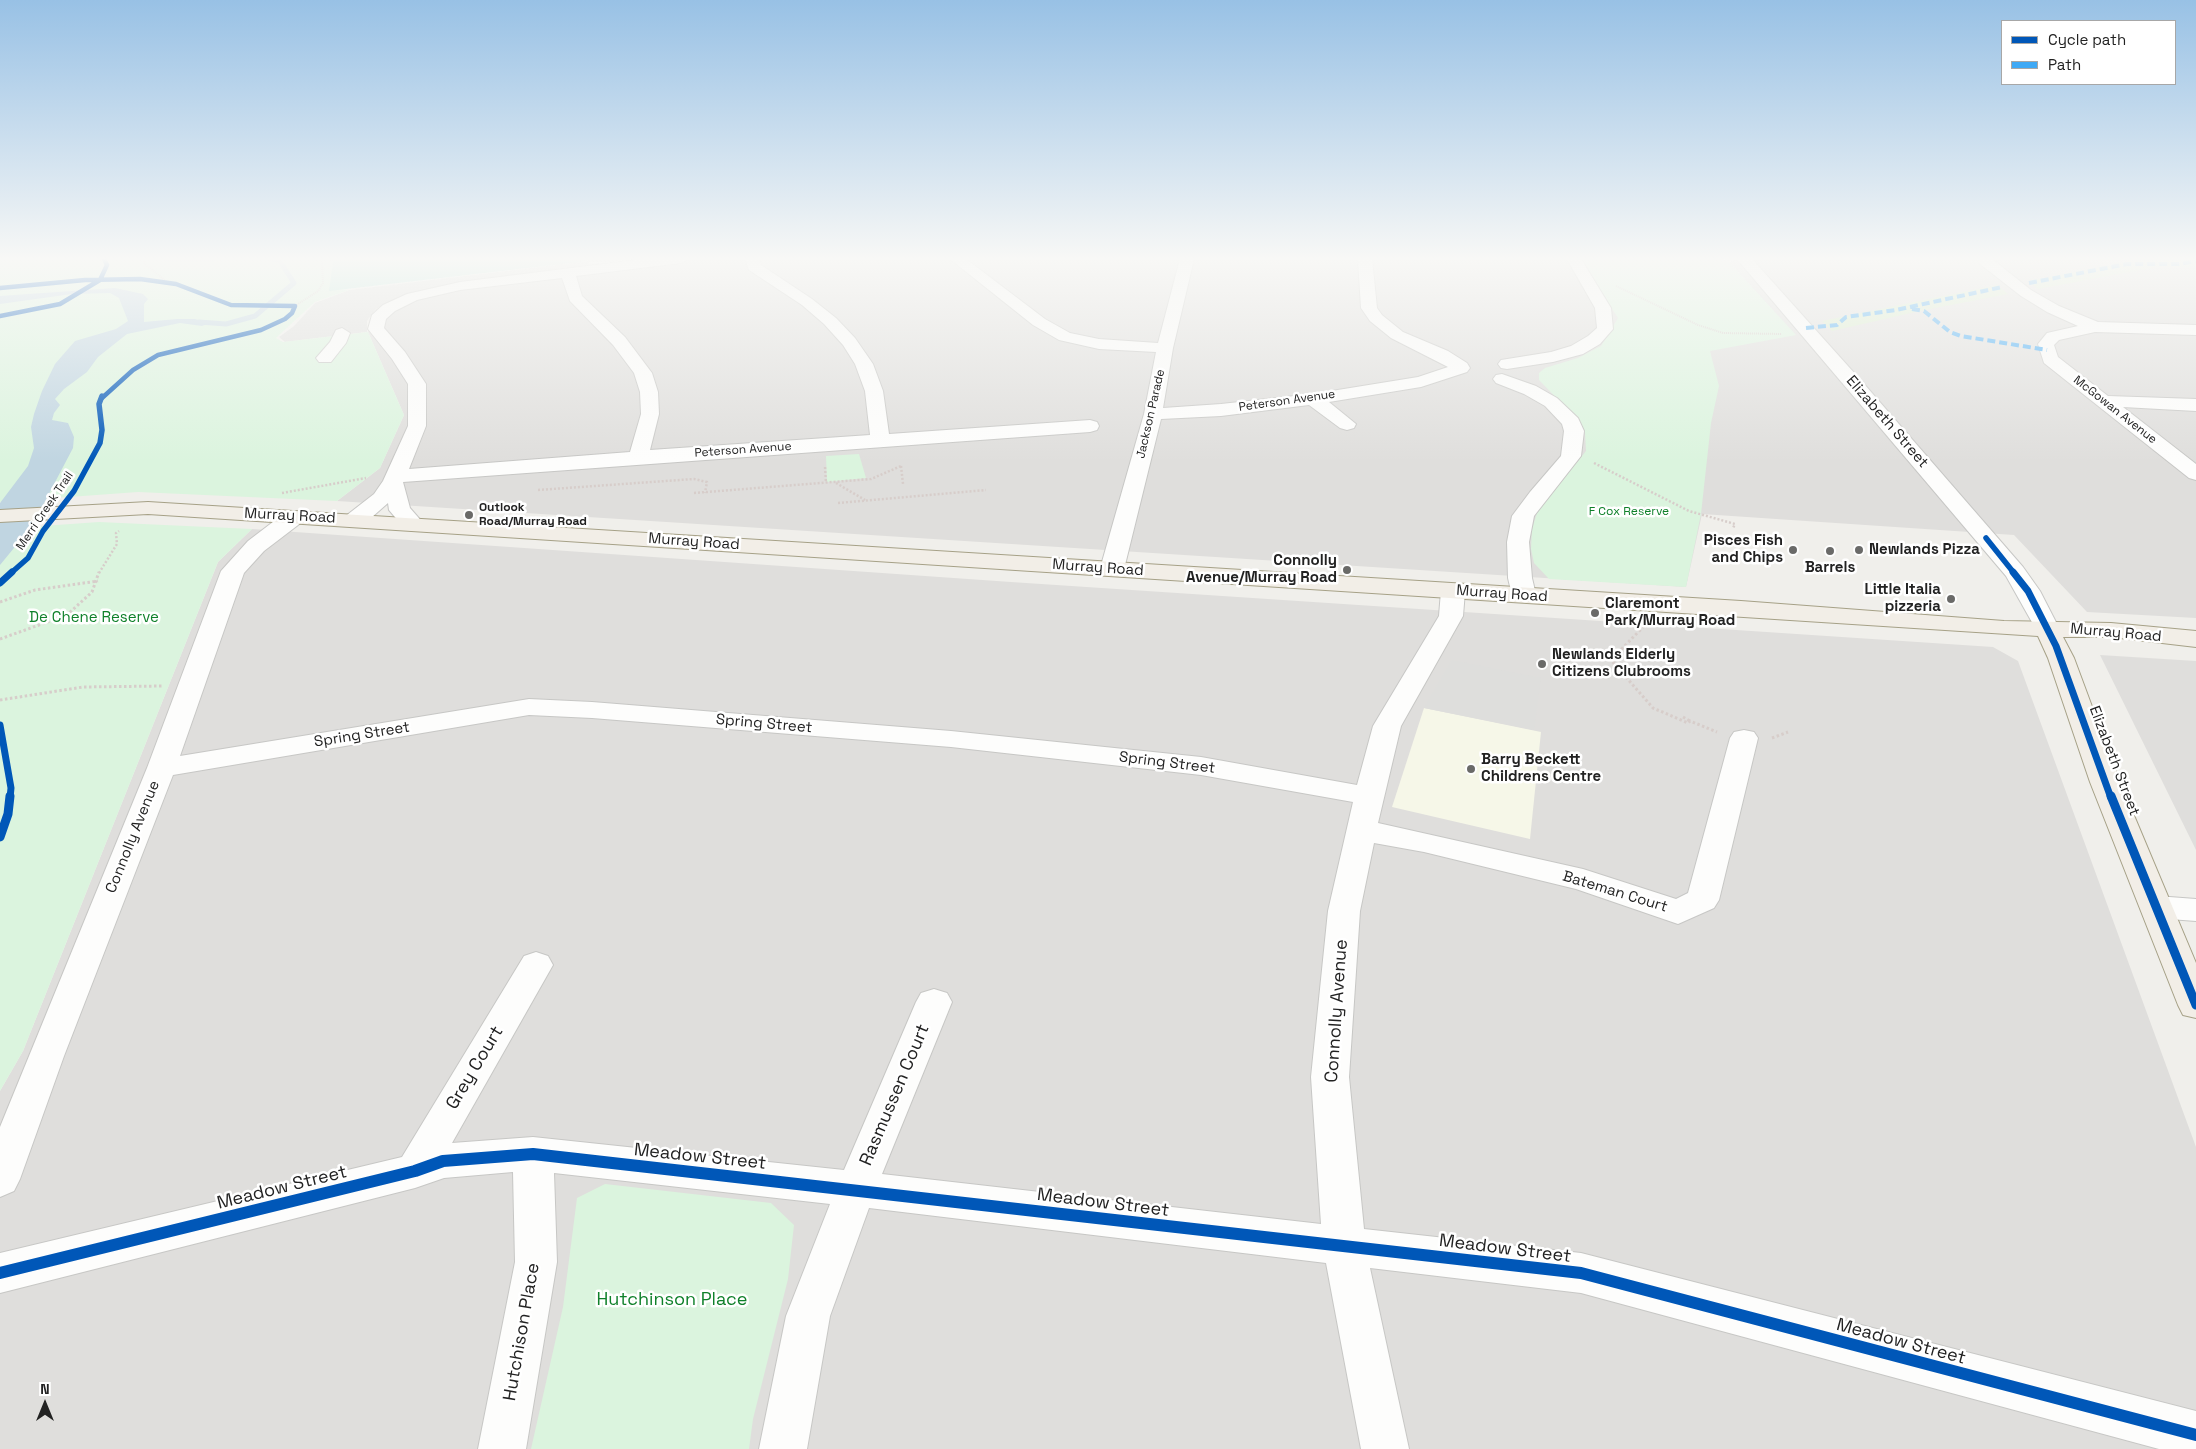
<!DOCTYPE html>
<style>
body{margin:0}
#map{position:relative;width:2196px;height:1449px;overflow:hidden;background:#f0efeb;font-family:"Space Grotesk",sans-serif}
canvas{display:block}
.legend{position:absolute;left:2001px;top:20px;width:175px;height:65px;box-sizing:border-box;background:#fff;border:1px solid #a7a7a7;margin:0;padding:6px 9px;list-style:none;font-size:15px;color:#222}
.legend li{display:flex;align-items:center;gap:10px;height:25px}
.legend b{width:25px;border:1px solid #a7a7a7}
.north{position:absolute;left:20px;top:1379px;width:50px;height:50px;-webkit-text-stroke:4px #fff;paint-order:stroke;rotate:0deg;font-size:14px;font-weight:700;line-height:20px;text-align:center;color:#222}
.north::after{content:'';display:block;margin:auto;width:18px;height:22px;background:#222;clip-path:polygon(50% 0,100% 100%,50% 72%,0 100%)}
</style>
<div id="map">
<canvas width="2196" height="1449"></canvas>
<ul class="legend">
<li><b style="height:6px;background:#0057b8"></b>Cycle path</li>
<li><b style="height:6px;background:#3fa9f5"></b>Path</li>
</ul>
<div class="north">N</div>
</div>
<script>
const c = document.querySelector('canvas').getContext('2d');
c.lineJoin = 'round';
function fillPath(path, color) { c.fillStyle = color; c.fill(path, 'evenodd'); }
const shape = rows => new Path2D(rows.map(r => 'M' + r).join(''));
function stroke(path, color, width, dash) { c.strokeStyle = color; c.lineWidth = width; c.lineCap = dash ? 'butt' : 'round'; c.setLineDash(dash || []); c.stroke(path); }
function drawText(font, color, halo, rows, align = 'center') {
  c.font = font + ' "Space Grotesk",sans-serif'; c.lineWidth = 5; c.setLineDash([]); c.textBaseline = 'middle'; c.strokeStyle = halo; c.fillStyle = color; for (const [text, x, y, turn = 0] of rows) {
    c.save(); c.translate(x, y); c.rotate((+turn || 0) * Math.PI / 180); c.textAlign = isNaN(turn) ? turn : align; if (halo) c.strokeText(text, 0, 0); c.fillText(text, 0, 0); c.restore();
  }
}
fillPath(shape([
 [656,259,1724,259,1773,311,1729,262,1737,259,2196,259,2196,618,2087,612,2014,535,1702,514,1686,587,337,501,380,468,404,415,368,332,376,309,412,293],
 [252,529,1011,582,1993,647,2018,661,2196,1147,2196,1449,0,1449,0,1091,23,1051,218,562],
 [2100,655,2196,661,2196,850]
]), '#dfdedc');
fillPath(shape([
 [1424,708,1541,732,1530,839,1392,807]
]), '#f6f7e8');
fillPath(shape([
 [588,261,590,267,406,296,389,302,376,309,367,321,367,332,285,342,279,337,294,326,315,303,349,290],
 [1452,660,1541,678,1534,730,1424,708]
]), '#dededc');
fillPath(shape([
 [2140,259,2196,259,2196,267,2162,266,2038,289,2029,281],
 [1997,285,2008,294,1920,311,1832,331,1822,321]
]), '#d8eccb');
fillPath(shape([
 [0,259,329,259,333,262,342,289,349,290,315,302,276,338,283,342,368,332,404,415,380,468,337,501,138,492,0,502],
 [1581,259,1718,259,1729,262,1796,335,1710,351,1719,386,1711,423,1701,514,1686,587,1549,579,1534,563,1531,549,1532,529,1537,513,1586,451,1585,433,1577,419,1539,380,1539,373,1545,368,1578,358,1601,346,1618,318],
 [859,454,866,478,827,482,826,456],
 [99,522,252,529,218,562,23,1051,0,1091,0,529],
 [605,1184,771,1203,794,1225,788,1279,753,1419,749,1449,531,1449,563,1307,577,1198]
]), '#dbf4de');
fillPath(shape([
 [329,259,587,259,588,261,329,291,333,262]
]), '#b8e5d9');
fillPath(shape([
 [115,288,143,294,148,299,144,304,144,322,177,319,195,319,209,323,202,326,180,323,127,334,98,357,87,372,64,389,55,399,60,405,54,413,52,420,68,423,74,437,73,448,32,526,0,565,0,503,28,466,34,448,31,427,34,414,42,391,55,364,75,341,116,329,128,321,119,298,110,293,72,294,0,304,0,296]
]), '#c0d5e1');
stroke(shape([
 [166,259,213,259],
 [199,322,226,324,255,316,294,283,279,260,270,259]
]), '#c0d5e1', 5);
const minor = shape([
 [643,259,688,259,681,263,576,276,582,296,625,337,652,373,658,392,659,414,650,450,870,435,865,391,855,364,843,345,824,324,802,305,749,270,745,259,759,259,761,265,812,299,836,318,855,338,873,364,883,391,889,434,1090,420,1097,422,1099,426,1097,430,1090,432,403,482,410,508,424,524,421,529,413,531,405,529,389,510,388,503,363,525,355,526,347,525,344,520,347,515,374,494,383,481,408,426,408,384,392,359,368,329,372,315,383,305,407,294,460,282,643,259],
 [562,278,570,301,613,345,634,373,640,392,641,414,630,452,409,469,426,426,426,384,405,352,384,328,386,319,395,311,417,300,460,290,562,278],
 [950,259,966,259,1045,319,1070,333,1099,339,1158,343,1180,259,1194,259,1173,348,1163,408,1221,404,1313,394,1418,377,1448,367,1391,338,1370,321,1361,308,1358,259,1372,259,1377,308,1382,315,1403,332,1448,351,1467,363,1470,368,1467,372,1421,387,1329,402,1356,424,1354,428,1347,430,1340,428,1309,405,1221,416,1161,419,1124,569,1120,574,1112,576,1104,574,1100,569,1144,414,1156,352,1099,349,1059,340,1033,325,950,259],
 [1567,259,1581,259,1611,308,1613,329,1600,344,1583,354,1553,362,1507,369,1501,368,1498,364,1501,360,1551,352,1571,346,1588,336,1597,328,1595,308,1567,259],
 [1737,259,1752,259,1865,385,2023,567,2040,591,2059,628,2056,633,2047,635,2038,633,2006,576,1737,259],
 [1979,259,1992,259,2031,290,2059,306,2098,322,2196,325,2196,335,2095,332,2059,340,2054,345,2058,357,2108,396,2196,399,2196,411,2123,407,2196,464,2196,480,2189,478,2044,363,2038,344,2047,333,2078,326,2047,312,2021,296,1980,264,1979,259],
 [342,328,350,333,346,343,331,362,319,362,316,358,330,342,336,330,342,328],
 [1502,374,1536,386,1557,398,1578,418,1584,431,1581,456,1534,516,1529,542,1532,578,1536,595,1532,600,1524,602,1516,600,1512,595,1508,578,1507,542,1512,516,1530,492,1561,456,1564,431,1562,424,1545,406,1524,394,1496,383,1493,379,1496,375,1502,374],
 [294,511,302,512,305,517,302,522,264,551,244,573,180,756,529,699,592,702,951,731,1201,757,1357,785,1373,726,1439,616,1441,591,1445,586,1453,584,1461,586,1465,591,1463,616,1401,726,1378,823,1583,869,1676,899,1688,893,1730,738,1734,732,1744,730,1754,732,1758,738,1719,900,1714,908,1678,924,1576,889,1424,852,1374,843,1360,911,1349,1077,1364,1229,1581,1253,2196,1411,2196,1449,2159,1449,1581,1293,1370,1268,1409,1449,1361,1449,1326,1263,869,1208,830,1316,807,1449,759,1449,786,1316,830,1204,554,1173,557,1262,526,1449,478,1449,515,1262,513,1172,444,1178,415,1188,0,1293,0,1253,402,1157,524,956,536,952,548,956,553,965,452,1143,533,1137,844,1170,916,1002,921,993,934,989,947,993,952,1002,882,1174,1321,1224,1311,1077,1328,911,1353,802,1201,775,951,747,592,718,529,715,173,775,64,1056,20,1179,14,1191,0,1197,0,1127,147,768,221,571,248,541,286,512,294,511],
 [2156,896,2196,899,2196,921,2156,918,2144,915,2140,907,2144,899,2156,896]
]);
const major = shape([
 [148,502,1741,601,2004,621,2111,623,2196,631,2196,647,2111,637,2063,637,2074,658,2120,782,2196,963,2196,1018,2183,1015,2178,1005,2090,782,2048,658,2038,636,148,514,0,522,0,510,148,502]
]);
stroke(minor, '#c7c7c5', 2);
stroke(major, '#a6a187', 2);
stroke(shape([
 [144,259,144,263,167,282],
 [1616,286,1698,325,1723,333,1782,334],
 [295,306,318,291,323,283,322,259]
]), '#d7cdca', 2, [1, 1]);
stroke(shape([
 [1594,463,1689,511,1735,524,1733,528],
 [901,466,903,484],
 [825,467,826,483],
 [836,483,865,500],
 [538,490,694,479,707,482,705,493],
 [282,493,366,478],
 [694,493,871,479,901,466],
 [838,503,986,490],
 [99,573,117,544,116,533,119,531]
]), '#d7cdca', 2.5, [2, 2]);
stroke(shape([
 [0,602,35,590,98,581],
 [1644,626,1611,660,1653,708,1688,723,1690,721,1717,732],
 [0,639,67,615,92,592,99,572],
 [0,700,83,687,163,686],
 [1683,717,1690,721],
 [1772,738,1788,732]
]), '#d7cdca', 3, [2.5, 2.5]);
fillPath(minor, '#fdfdfc');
fillPath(major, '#f2eee7');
stroke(shape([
 [2029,283,2127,264,2179,264,2196,261],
 [1912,309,1924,311,1950,332,1961,336,2047,350],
 [1806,328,1837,325,1846,317,1896,310,2002,287]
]), '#3fa9f5', 4, [8, 4]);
stroke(shape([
 [0,288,85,280,140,279,176,284,231,305,295,306,292,313,285,319,261,330,158,355,133,370,102,398],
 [0,316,60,304,100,280,107,265,104,259]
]), '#0057b8', 4.5);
stroke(shape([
 [1986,538,2014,573],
 [11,573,28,558,43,531,74,491,100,443,102,430,99,404,102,396]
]), '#0057b8', 5.5);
stroke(shape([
 [2013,572,2028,591,2056,646,2111,798],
 [0,583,12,572],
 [0,725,11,788,10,798]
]), '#0057b8', 7);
stroke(shape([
 [2111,796,2196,1005],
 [0,837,8,814,10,796]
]), '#0057b8', 9);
stroke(shape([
 [0,1273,415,1171,443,1161,533,1154,1581,1273,2196,1435]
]), '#0057b8', 12);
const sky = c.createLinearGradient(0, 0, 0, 462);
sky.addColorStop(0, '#98c1e5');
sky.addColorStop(0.56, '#f8f8f6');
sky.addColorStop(1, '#f8f8f600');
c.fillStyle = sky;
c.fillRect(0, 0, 2196, 462);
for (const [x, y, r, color] of [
 [469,515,5,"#6a6a68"],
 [1793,550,5,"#6a6a68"],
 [1859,550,5,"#6a6a68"],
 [1830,551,5,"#6a6a68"],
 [1347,570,5,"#6a6a68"],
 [1951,599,5,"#6a6a68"],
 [1595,613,5,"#6a6a68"],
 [1542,664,5,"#6a6a68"],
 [1471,769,5,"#6a6a68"]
]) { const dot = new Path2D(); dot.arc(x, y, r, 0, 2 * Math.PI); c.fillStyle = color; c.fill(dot); stroke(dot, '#fff', 2); }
drawText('12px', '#222', '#fff', [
 ["Peterson Avenue",1287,401,-8],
 ["McGowan Avenue",2115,410,38],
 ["Jackson Parade",1151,414,-77],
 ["Peterson Avenue",743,450,-4],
 ["Merri Creek Trail",45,511,-56]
]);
drawText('bold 12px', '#222', '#fff', [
 ["Outlook",479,508],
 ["Road/Murray Road",479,522]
], 'left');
drawText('12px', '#0f802a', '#fff', [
 ["F Cox Reserve",1629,512]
]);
drawText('15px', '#222', '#fff', [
 ["Elizabeth Street",1887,422,49],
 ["Murray Road",290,516,3],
 ["Murray Road",694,542,4],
 ["Murray Road",1098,568,4],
 ["Murray Road",1502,594,4],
 ["Murray Road",2116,633,5],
 ["Spring Street",764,724,5],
 ["Spring Street",362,735,-9],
 ["Elizabeth Street",2114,761,69],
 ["Spring Street",1167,763,7],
 ["Connolly Avenue",133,837,-68],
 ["Bateman Court",1615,892,17]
]);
drawText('bold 15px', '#222', '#fff', [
 ["Pisces Fish",1783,541,"right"],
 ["and Chips",1783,558,"right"],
 ["Newlands Pizza",1869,550],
 ["Connolly",1337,561,"right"],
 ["Avenue/Murray Road",1337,578,"right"],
 ["Barrels",1830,568,"center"],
 ["Little Italia",1941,590,"right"],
 ["pizzeria",1941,607,"right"],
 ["Claremont",1605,604],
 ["Park/Murray Road",1605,621],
 ["Newlands Elderly",1552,655],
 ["Citizens Clubrooms",1552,672],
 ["Barry Beckett",1481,760],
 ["Childrens Centre",1481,777]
], 'left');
drawText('15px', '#0f802a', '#fff', [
 ["De Chene Reserve",94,618]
]);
drawText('18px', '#222', '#fff', [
 ["Connolly Avenue",1337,1011,-86],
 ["Grey Court",475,1068,-59],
 ["Rasmussen Court",895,1095,-67],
 ["Meadow Street",700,1157,6],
 ["Meadow Street",282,1188,-14],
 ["Meadow Street",1103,1203,7],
 ["Meadow Street",1505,1249,7],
 ["Hutchison Place",522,1332,-80],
 ["Meadow Street",1901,1342,15]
]);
drawText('18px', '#0f802a', '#fff', [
 ["Hutchinson Place",672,1300]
]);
</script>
